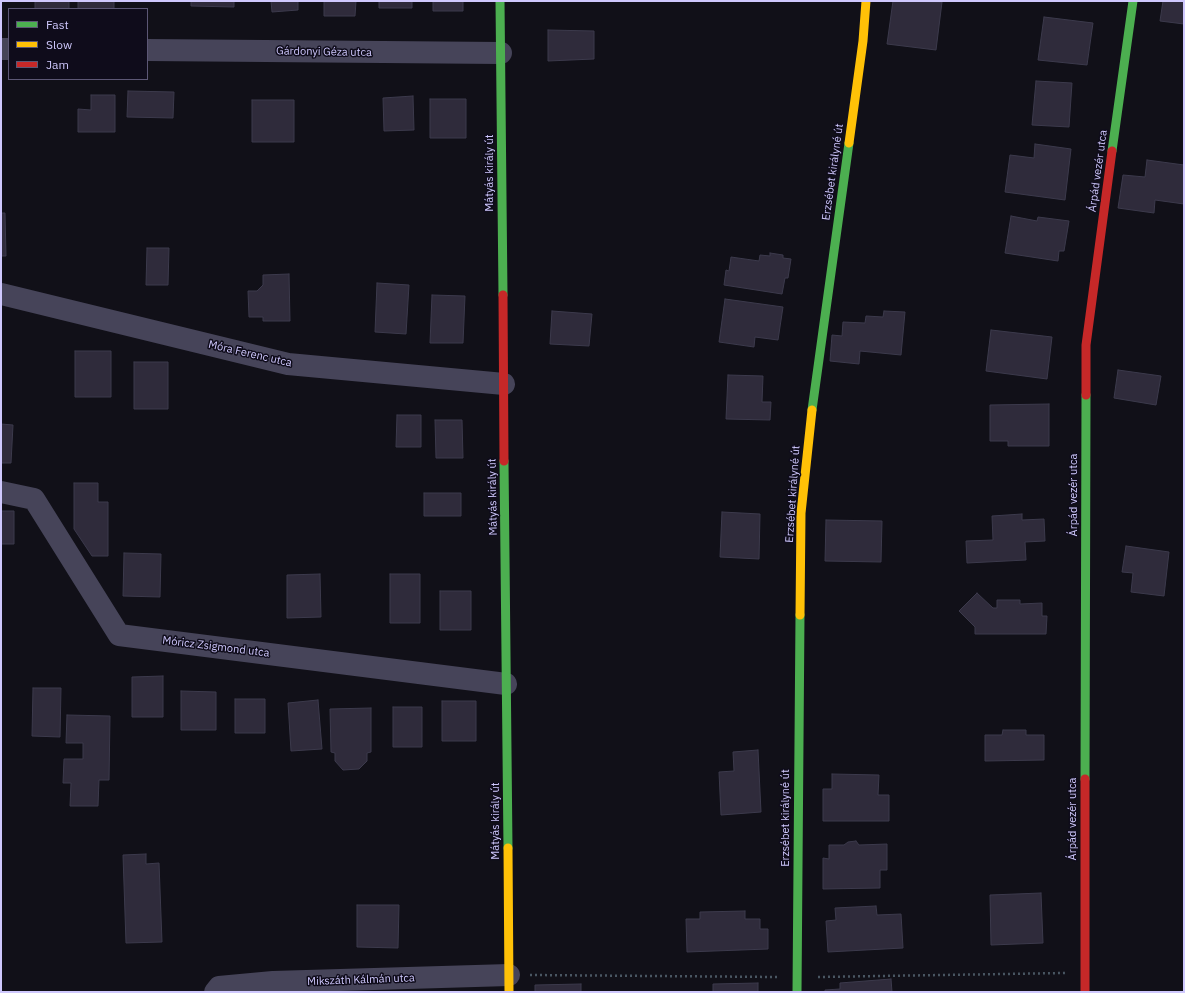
<!DOCTYPE html>
<meta charset="utf-8">
<style>
body{margin:0}
#map{position:relative;width:1185px;height:993px;overflow:hidden;background:#111018;font-family:"IBM Plex Sans",sans-serif}
canvas{display:block}
.frame{position:absolute;inset:0;border:2px solid #cfc8fd;pointer-events:none}
.legend{position:absolute;left:8px;top:8px;width:140px;height:72px;box-sizing:border-box;background:#0f0c1b;border:1px solid #5c5775;margin:0;padding:5px 7px;list-style:none;font-size:12px;color:#cfc8fd}
.legend li{display:flex;align-items:center;gap:8px;height:20px}
.legend b{width:20px;border:1px solid #5c5775}
</style>
<div id="map">
<canvas width="1185" height="993"></canvas>
<div class="frame"></div>
<ul class="legend">
<li><b style="height:5px;background:#4caf50"></b>Fast</li>
<li><b style="height:5px;background:#ffc107"></b>Slow</li>
<li><b style="height:5px;background:#c62828"></b>Jam</li>
</ul>
</div>
<script>
const c = document.querySelector('canvas').getContext('2d');
c.lineJoin = 'round';
function fillPath(path, color) { c.fillStyle = color; c.fill(path, 'evenodd'); }
const shape = rows => new Path2D(rows.map(r => 'M' + r).join(''));
function stroke(path, color, width, dash) { c.strokeStyle = color; c.lineWidth = width; c.lineCap = dash ? 'butt' : 'round'; c.setLineDash(dash || []); c.stroke(path); }
function drawText(font, color, halo, rows, align = 'center') {
  c.font = font + ' "IBM Plex Sans",sans-serif'; c.lineWidth = 3; c.setLineDash([]); c.textBaseline = 'middle'; c.strokeStyle = halo; c.fillStyle = color; for (const [text, x, y, turn = 0] of rows) {
    c.save(); c.translate(x, y); c.rotate((+turn || 0) * Math.PI / 180); c.textAlign = isNaN(turn) ? turn : align; if (halo) c.strokeText(text, 0, 0); c.fillText(text, 0, 0); c.restore();
  }
}
const building = shape([
 [35,1,69,1,69,9,35,9,35,1],
 [78,1,114,1,114,9,78,9,78,1],
 [191,1,234,1,234,7,191,6,191,1],
 [271,1,298,1,298,10,272,12,271,1],
 [324,1,356,1,355,16,324,16,324,1],
 [379,1,412,1,412,8,379,8,379,1],
 [433,1,463,1,463,11,433,11,433,1],
 [893,1,942,2,936,50,887,44,893,1],
 [1163,1,1184,1,1184,24,1160,21,1163,1],
 [1044,17,1093,23,1087,65,1038,60,1044,17],
 [548,30,594,31,594,59,548,61,548,30],
 [1036,81,1072,83,1069,127,1032,125,1036,81],
 [128,91,174,92,173,118,127,117,128,91],
 [91,95,115,95,115,132,78,132,78,109,91,110,91,95],
 [413,96,414,130,384,131,383,98,413,96],
 [430,99,466,99,466,138,430,138,430,99],
 [252,100,294,100,294,142,252,142,252,100],
 [1035,144,1071,149,1065,200,1005,192,1010,155,1034,158,1035,144],
 [1147,160,1184,165,1184,204,1155,200,1154,213,1118,208,1123,175,1145,177,1147,160],
 [1,213,5,213,6,256,1,256,1,213],
 [1011,216,1037,221,1038,217,1069,221,1064,251,1059,251,1058,261,1005,253,1011,216],
 [147,248,169,248,168,285,146,285,147,248],
 [770,253,783,255,783,258,791,259,788,278,785,278,782,294,724,285,726,270,729,271,731,257,759,261,760,255,770,256,770,253],
 [289,274,290,321,263,321,263,317,249,317,248,291,257,291,263,285,263,275,289,274],
 [377,283,409,285,406,334,375,332,377,283],
 [432,295,465,296,463,343,430,343,432,295],
 [725,299,783,307,778,340,755,337,754,347,719,342,725,299],
 [552,311,592,314,589,346,550,344,552,311],
 [884,311,905,312,901,355,860,351,859,364,830,361,832,335,842,336,843,322,865,323,866,316,883,317,884,311],
 [991,330,1052,337,1047,379,986,371,991,330],
 [75,351,111,351,111,397,75,397,75,351],
 [134,362,168,362,168,409,134,409,134,362],
 [1118,370,1161,376,1156,405,1114,398,1118,370],
 [728,375,763,376,762,402,771,402,770,420,726,419,728,375],
 [1049,404,1049,446,1008,446,1008,441,990,441,990,405,1049,404],
 [397,415,421,415,421,447,396,447,397,415],
 [435,420,462,420,463,458,436,458,435,420],
 [1,424,13,425,11,463,1,463,1,424],
 [74,483,98,483,98,502,108,502,108,556,92,556,74,529,74,483],
 [424,493,461,493,461,516,424,516,424,493],
 [1,511,14,511,14,544,1,544,1,511],
 [722,512,760,514,759,559,720,557,722,512],
 [1022,514,1022,520,1044,519,1045,541,1025,542,1026,560,967,563,966,541,993,540,992,516,1022,514],
 [826,520,882,521,881,562,825,561,826,520],
 [1126,546,1169,552,1164,596,1131,592,1133,573,1122,572,1126,546],
 [124,553,161,554,160,597,123,596,124,553],
 [320,574,321,617,287,618,287,575,320,574],
 [390,574,420,574,420,623,390,623,390,574],
 [440,591,471,591,471,630,440,630,440,591],
 [977,593,993,608,997,608,997,600,1020,600,1020,604,1042,603,1042,616,1047,616,1046,634,975,634,975,627,959,611,977,593],
 [163,676,163,717,132,717,132,677,163,676],
 [33,688,61,688,60,737,32,736,33,688],
 [181,691,216,692,216,730,181,730,181,691],
 [235,699,265,699,265,733,235,733,235,699],
 [318,700,322,749,291,751,288,703,318,700],
 [442,701,476,701,476,741,442,741,442,701],
 [393,707,422,707,422,747,393,747,393,707],
 [371,708,371,752,367,753,367,761,359,769,343,770,335,761,335,753,331,752,330,709,371,708],
 [67,715,110,716,109,780,99,780,98,806,70,806,71,783,63,783,64,759,83,759,83,743,66,743,67,715],
 [1003,730,1026,730,1026,735,1044,735,1044,760,985,761,985,735,1002,735,1003,730],
 [758,750,761,812,721,815,719,772,734,771,733,752,758,750],
 [832,774,879,775,878,795,889,795,889,821,823,821,823,789,832,789,832,774],
 [856,841,859,845,887,844,887,870,880,870,880,888,823,889,823,858,829,859,829,845,844,845,848,842,856,841],
 [146,854,146,864,159,863,162,942,126,943,123,855,146,854],
 [1041,893,1043,943,991,945,990,895,1041,893],
 [357,905,399,905,398,948,357,947,357,905],
 [876,906,877,915,901,914,903,948,828,952,826,921,836,920,835,908,876,906],
 [745,911,745,919,760,919,760,929,768,929,768,949,687,952,686,919,700,919,700,912,745,911],
 [891,979,892,992,825,992,825,990,840,989,840,983,891,979],
 [758,983,758,992,713,992,713,984,758,983],
 [581,984,581,992,535,992,535,985,581,984]
]);
fillPath(building, '#2f2b3b');
stroke(building, '#3c3a4c', 1);
stroke(shape([
 [530,975,777,977],
 [818,977,1065,973]
]), '#495662', 2.5, [2, 3]);
stroke(shape([
 [1,49,9,49],
 [147,50,501,53],
 [1,294,288,364,504,384],
 [1,492,34,499,119,635,506,684],
 [215,992,219,987,273,982,509,975]
]), '#464459', 22);
stroke(shape([
 [500,1,503,295],
 [1112,151,1133,1],
 [812,410,849,143],
 [504,461,508,848],
 [1085,779,1086,395],
 [797,992,800,615]
]), '#4caf50', 9);
stroke(shape([
 [849,143,863,41,866,1],
 [800,615,801,513,812,410],
 [508,848,509,992]
]), '#ffc107', 9);
stroke(shape([
 [503,295,504,461],
 [1086,395,1086,345,1112,151],
 [1085,992,1085,779]
]), '#c62828', 9);
drawText('11px', '#cfc8fd', '#0f0c1b', [
 ["Gárdonyi Géza utca",324,52,1],
 ["Árpád vezér utca",1098,171,-82],
 ["Erzsébet királyné út",833,172,-82],
 ["Mátyás király út",490,173,-90],
 ["Móra Ferenc utca",250,354,13],
 ["Erzsébet királyné út",793,494,-86],
 ["Árpád vezér utca",1074,495,-90],
 ["Mátyás király út",493,497,-91],
 ["Móricz Zsigmond utca",216,647,7],
 ["Erzsébet királyné út",786,818,-90],
 ["Árpád vezér utca",1073,819,-90],
 ["Mátyás király út",496,821,-90],
 ["Mikszáth Kálmán utca",361,980,-2]
]);
</script>
